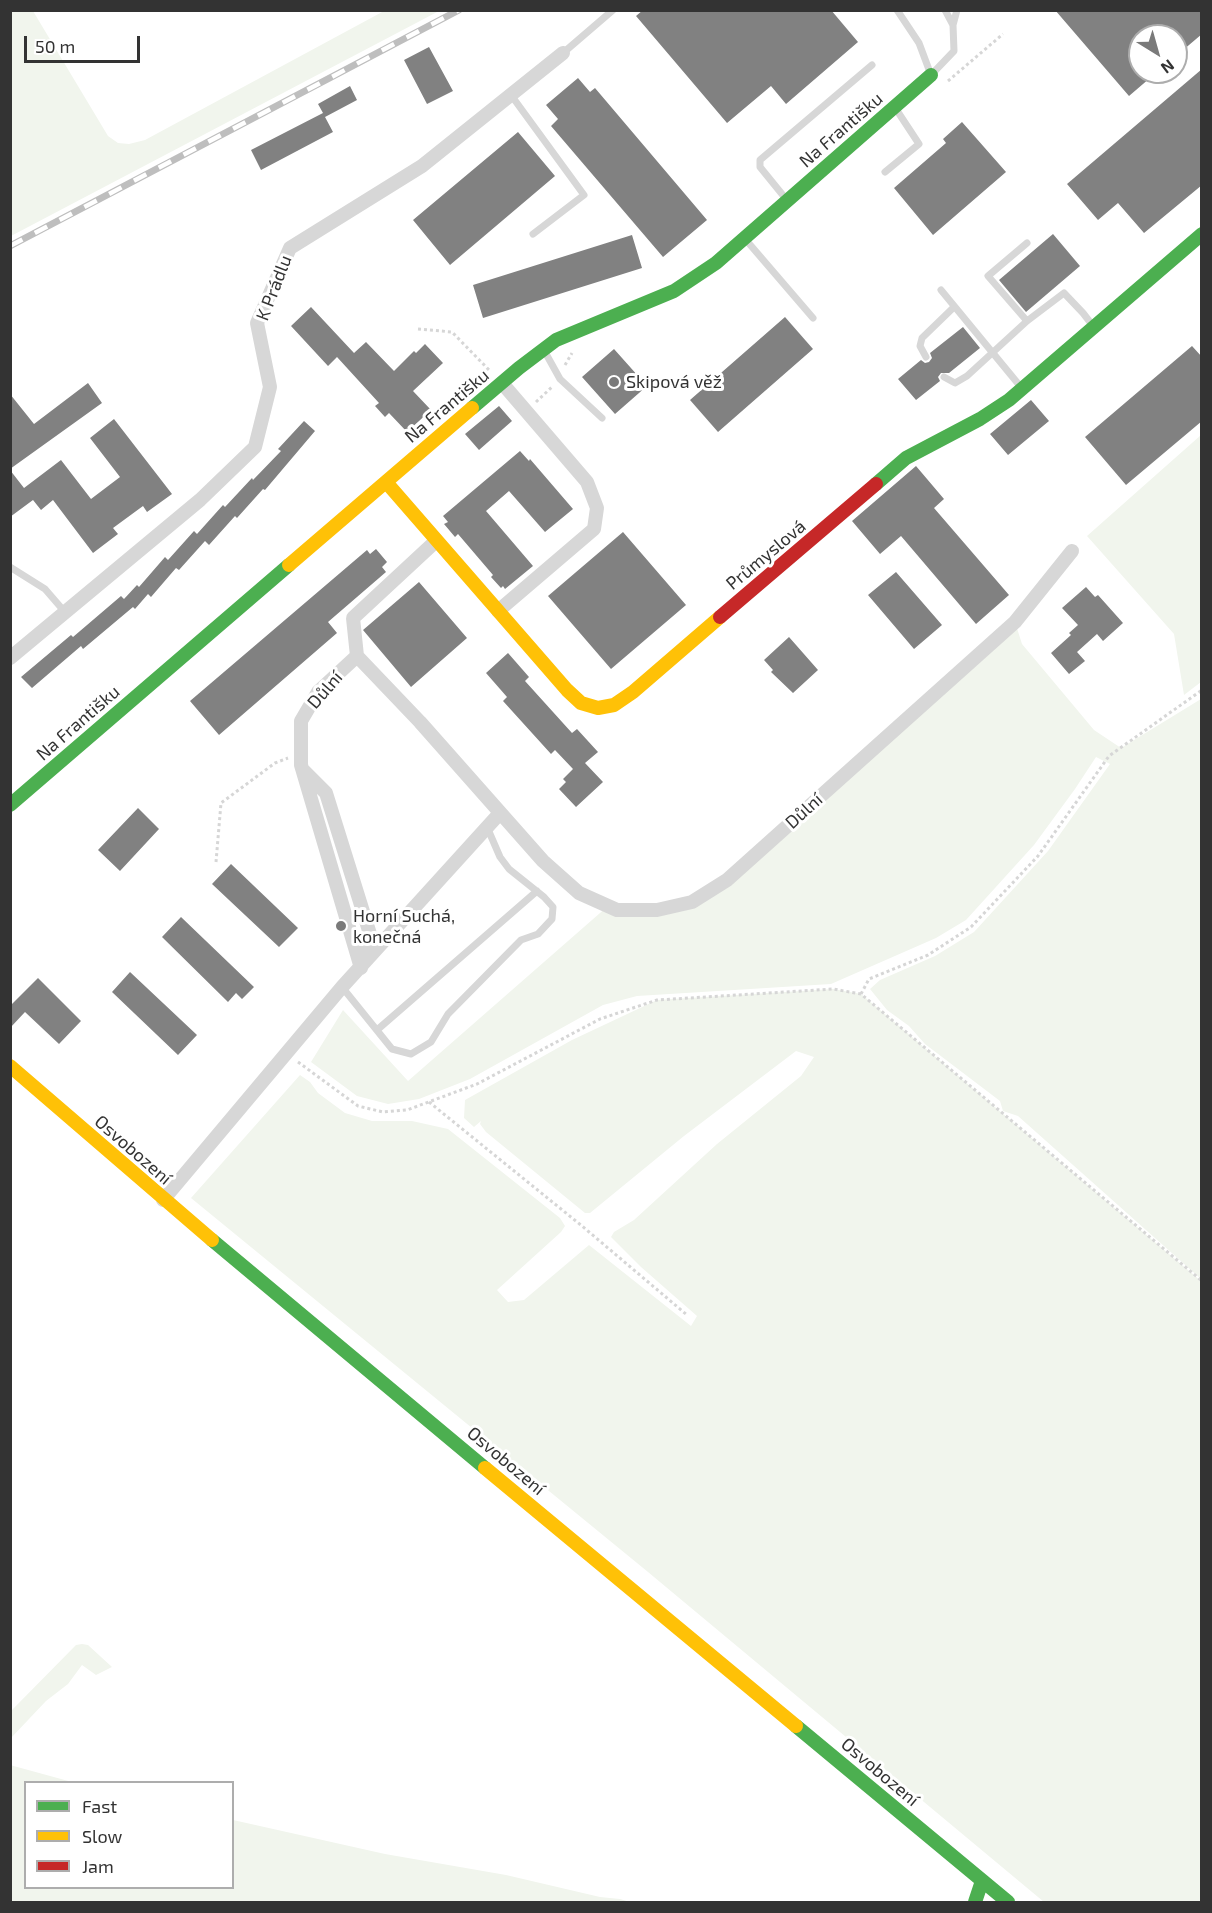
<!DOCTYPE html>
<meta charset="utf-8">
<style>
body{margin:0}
#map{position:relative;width:1212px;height:1913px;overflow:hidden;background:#fff;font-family:"Exo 2",sans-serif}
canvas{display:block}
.frame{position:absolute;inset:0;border:12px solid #333;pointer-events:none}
.legend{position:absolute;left:24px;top:1781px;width:210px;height:108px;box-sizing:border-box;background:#fff;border:2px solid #adadad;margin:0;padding:8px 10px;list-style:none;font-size:18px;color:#333}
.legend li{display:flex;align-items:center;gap:12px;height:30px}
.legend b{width:30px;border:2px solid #adadad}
.north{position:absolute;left:1128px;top:24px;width:60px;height:60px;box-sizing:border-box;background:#fff;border:2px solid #adadad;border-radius:50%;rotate:143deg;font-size:16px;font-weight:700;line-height:24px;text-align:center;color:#333}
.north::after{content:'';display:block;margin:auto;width:21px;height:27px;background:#7a7a7a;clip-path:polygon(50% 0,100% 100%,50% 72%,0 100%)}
.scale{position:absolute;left:24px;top:36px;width:116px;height:27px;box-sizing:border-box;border:3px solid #333;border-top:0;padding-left:8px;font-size:18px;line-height:21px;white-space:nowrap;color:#333;-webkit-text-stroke:4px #fff;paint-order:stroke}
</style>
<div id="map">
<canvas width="1212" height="1913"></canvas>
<div class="frame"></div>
<ul class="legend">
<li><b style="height:8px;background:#4caf50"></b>Fast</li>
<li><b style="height:8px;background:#ffc107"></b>Slow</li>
<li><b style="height:8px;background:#c62828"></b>Jam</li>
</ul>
<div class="north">N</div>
<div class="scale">50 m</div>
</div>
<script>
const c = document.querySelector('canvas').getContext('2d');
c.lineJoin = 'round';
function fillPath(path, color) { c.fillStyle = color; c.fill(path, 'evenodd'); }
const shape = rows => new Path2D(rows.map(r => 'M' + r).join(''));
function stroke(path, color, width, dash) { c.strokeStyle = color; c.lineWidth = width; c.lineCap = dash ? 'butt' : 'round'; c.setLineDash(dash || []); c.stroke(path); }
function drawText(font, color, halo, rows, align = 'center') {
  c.font = font + ' "Exo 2",sans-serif'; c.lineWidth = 6; c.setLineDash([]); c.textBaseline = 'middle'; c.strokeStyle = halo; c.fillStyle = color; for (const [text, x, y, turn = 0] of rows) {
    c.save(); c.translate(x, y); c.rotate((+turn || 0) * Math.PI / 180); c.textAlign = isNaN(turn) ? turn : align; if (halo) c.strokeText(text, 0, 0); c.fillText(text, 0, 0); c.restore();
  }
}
fillPath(shape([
 [11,10,33,11,108,136,118,143,129,144,145,140,384,11,439,11,11,236],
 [1201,435,1201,682,1184,695,1174,634,1087,536],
 [1015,622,1022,644,1094,730,1121,748,1201,699,1201,1279,1018,1116,1003,1111,1000,1101,925,1044,909,1026,887,1010,870,989,880,980,935,956,974,932,1048,851,1110,764,1096,757,1075,789,1034,845,966,920,936,938,831,984,637,996,603,1005,470,1079,419,1099,388,1104,357,1096,311,1062,343,1010,408,1081,608,906,657,910,727,880],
 [833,989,861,994,1201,1281,1201,1902,1044,1902,648,1572,191,1198,300,1075,310,1082,318,1093,345,1113,372,1121,412,1121,448,1129,560,1218,565,1226,561,1232,497,1290,508,1302,524,1300,589,1245,691,1326,697,1316,641,1267,611,1237,614,1232,634,1220,717,1144,801,1076,814,1057,796,1051,684,1136,590,1213,585,1213,486,1132,480,1124,481,1121,474,1127,464,1118,465,1100,572,1040,657,1000],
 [82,1644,88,1645,112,1667,96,1675,82,1665,68,1684,46,1701,11,1738,11,1711,76,1645],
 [10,1765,72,1782,26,1782,26,1888,232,1888,233,1820,385,1854,506,1875,600,1897,620,1899,630,1902,11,1902]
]), '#f1f5ed');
fillPath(shape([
 [643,10,831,10,858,42,786,104,771,86,727,123,636,16],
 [1055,10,1202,10,1202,34,1176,56,1176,36,1140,36,1140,72,1157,72,1129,96],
 [429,47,453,91,427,104,404,60],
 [1202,69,1202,185,1144,233,1118,203,1098,220,1067,184],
 [578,78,590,92,595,88,707,220,663,257,551,126,558,119,546,105],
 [350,86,357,100,325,117,333,132,261,170,251,150,323,113,318,104],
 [962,122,1006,172,933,235,894,188,946,143,943,139],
 [518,132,555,176,450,265,413,220],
 [1053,234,1080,266,1026,312,999,280],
 [632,235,642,268,483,318,473,285],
 [311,307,354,353,366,342,394,371,414,351,416,353,425,344,443,363,413,391,431,410,407,432,389,413,385,417,375,406,379,403,337,357,328,366,291,326],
 [785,317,813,349,718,432,690,400],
 [963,327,980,348,949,373,941,373,938,377,940,381,916,400,898,379,921,360,925,363,929,362,932,358,930,353],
 [1192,346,1202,357,1202,421,1126,485,1085,437],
 [614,349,647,386,615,414,582,377],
 [88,383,102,403,10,469,10,394,34,424],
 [1031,400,1049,421,1008,455,990,434],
 [499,406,512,421,479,450,465,434],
 [114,419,172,494,147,512,143,506,113,528,118,534,93,553,53,500,41,510,33,500,10,517,10,470,24,488,61,460,91,499,120,477,90,438],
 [304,421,315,431,265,490,263,489,237,518,235,516,209,545,205,541,179,570,176,568,151,597,148,594,135,609,133,607,83,649,81,646,32,688,21,677,71,635,73,637,121,596,124,599,137,585,139,587,165,557,168,560,194,531,197,534,223,505,225,507,252,478,253,480,281,451,278,449],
 [520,451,529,461,530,459,573,509,545,532,509,491,486,511,533,566,505,589,503,586,501,588,491,577,493,575,458,534,455,537,444,524,448,522,443,516],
 [916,466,944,499,934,508,1009,595,976,624,901,536,880,554,852,521],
 [623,532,686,605,611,669,548,596],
 [376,549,387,562,382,567,386,572,328,622,337,633,219,735,190,701,367,550,370,554],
 [896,572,942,625,914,649,868,595],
 [419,582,467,638,411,687,363,630],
 [1086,587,1095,597,1098,595,1123,623,1103,641,1097,634,1077,652,1085,661,1069,674,1051,653,1071,635,1069,633,1078,625,1062,608],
 [789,637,818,670,793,693,771,672,773,670,764,660],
 [508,653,529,677,525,681,572,733,577,729,598,752,585,763,603,782,576,807,559,789,566,782,563,779,573,769,555,750,551,754,503,701,507,697,486,673],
 [138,808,159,829,120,871,98,850],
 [231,864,298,928,279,947,212,884],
 [181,917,254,987,242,999,236,993,228,1002,162,937],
 [130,972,197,1035,178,1055,112,992],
 [38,978,81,1021,59,1044,25,1012,10,1028,10,1006]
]), '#818181');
stroke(shape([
 [948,81,1003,34],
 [418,329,452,332,490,371],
 [565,365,572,353],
 [536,402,553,386],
 [216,862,221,803,275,763,288,758],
 [861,994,869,979,928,955,971,927,1038,856,1109,756,1202,690],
 [298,1062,358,1106,383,1112,407,1110,477,1084,600,1019,657,1000,833,989,861,994,1202,1281],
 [429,1102,582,1226,687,1315]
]), '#d6d6d6', 3, [3, 3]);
stroke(shape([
 [897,10,919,43,931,75,954,51,953,25,957,10],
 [945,10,953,25],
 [563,53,613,10],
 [511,95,584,195,533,234],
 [885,172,919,144,896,109],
 [786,199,760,167,760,160,872,65],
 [746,240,813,318],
 [1027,243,988,276,1027,321],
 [941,290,1020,386],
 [545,352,560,379,602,418],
 [926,357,920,346,922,338,954,307],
 [944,377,955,383,967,376,1027,321,1064,293,1083,313,1093,326],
 [10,567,45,589,64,611],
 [342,987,392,1049,411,1054,431,1042,448,1014,521,940,538,934,552,919,553,907,544,897,509,869,500,857,487,827],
 [377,1030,537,891]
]), '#d7d7d7', 7);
stroke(shape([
 [498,611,594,529,597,508,587,482,502,383],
 [357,656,420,722,543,861,579,893,617,910,657,910,692,902,727,880,1015,622,1072,551],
 [357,656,318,692,301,721,301,765,361,968],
 [357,656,353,618,436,541],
 [10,658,200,500,255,447,270,387,257,323,290,248,422,166,563,53],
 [304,771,326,793,370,934,362,963],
 [163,1200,342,987,500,813]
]), '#d7d7d7', 14);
stroke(shape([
 [472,408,519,368,556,340,674,291,716,263,931,75],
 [876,484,906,458,980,419,1009,400,1202,234],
 [10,805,289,565],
 [212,1240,485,1468],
 [796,1726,1008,1902],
 [975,1902,982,1881]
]), '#4caf50', 14);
stroke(shape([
 [386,482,567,690,581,703,598,708,614,705,633,692,720,617],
 [289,565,472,408],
 [10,1066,212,1240],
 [485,1468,796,1726]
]), '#ffc107', 14);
stroke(shape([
 [720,617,876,484]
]), '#c62828', 14);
const rail = shape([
 [10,246,459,10]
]);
stroke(rail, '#bebebe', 7);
stroke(rail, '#fff', 4.5, [14]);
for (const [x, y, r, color] of [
 [614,382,6,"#7a7a7a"],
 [341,926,6,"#7a7a7a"]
]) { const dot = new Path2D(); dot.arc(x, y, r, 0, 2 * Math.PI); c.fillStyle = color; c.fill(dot); stroke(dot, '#fff', 2); }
drawText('18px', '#333', '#fff', [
 ["Na Františku",841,130,-41],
 ["K Prádlu",274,288,-69],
 ["Na Františku",447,406,-40],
 ["Průmyslová",766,555,-40],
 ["Důlní",325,690,-49],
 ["Na Františku",78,723,-41],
 ["Důlní",804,811,-42],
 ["Osvobození",133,1150,41],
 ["Osvobození",506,1461,40],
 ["Osvobození",880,1772,40]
]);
drawText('18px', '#333', '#fff', [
 ["Skipová věž",626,382],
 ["Horní Suchá,",353,916],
 ["konečná",353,937]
], 'left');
</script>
